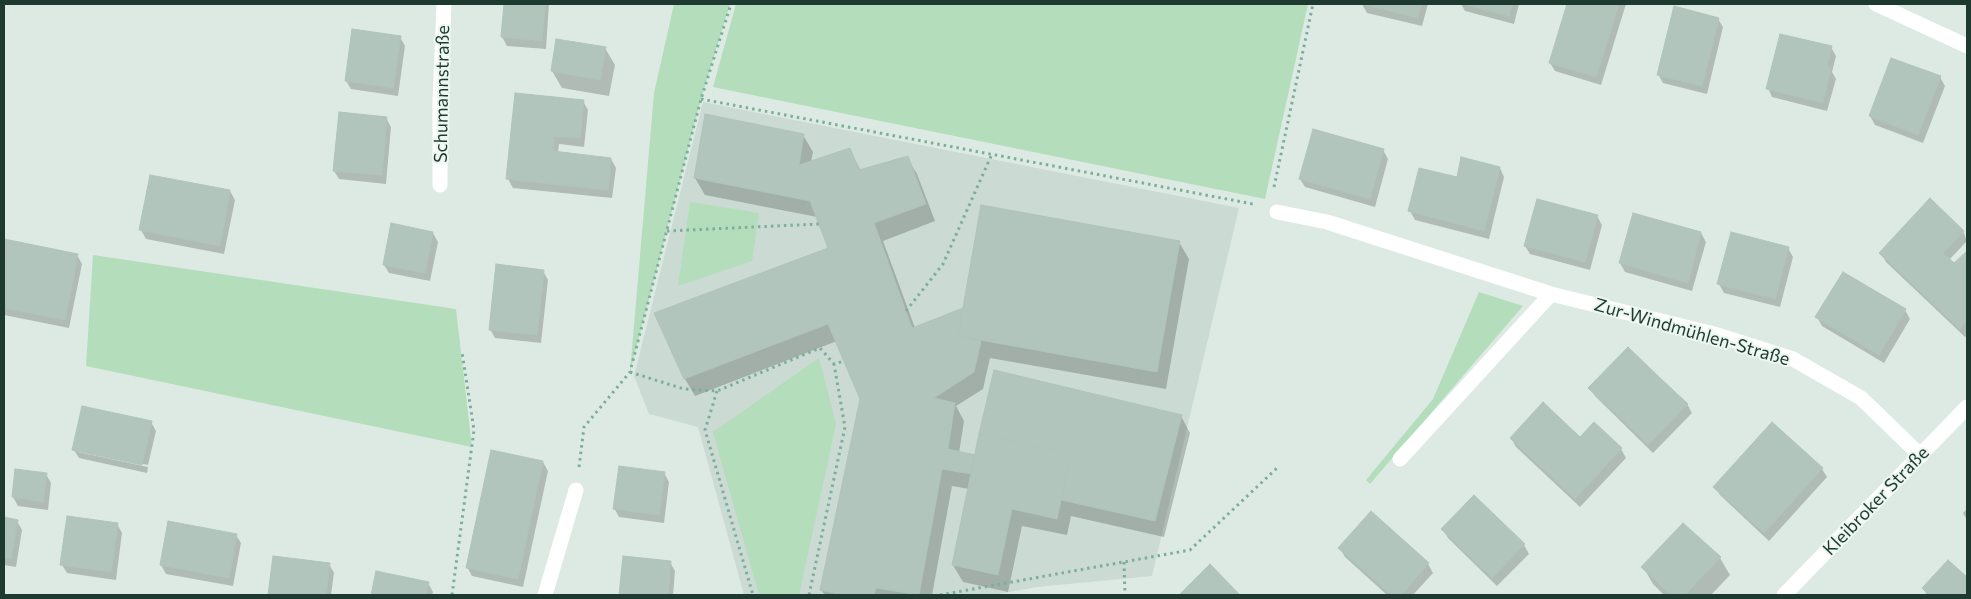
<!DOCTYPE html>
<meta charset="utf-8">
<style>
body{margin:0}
#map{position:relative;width:1971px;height:599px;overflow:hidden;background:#ddeae3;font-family:Commissioner,sans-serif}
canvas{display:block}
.frame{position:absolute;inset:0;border:5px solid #1e3a30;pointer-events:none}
</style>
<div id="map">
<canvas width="1971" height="599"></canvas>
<div class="frame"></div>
</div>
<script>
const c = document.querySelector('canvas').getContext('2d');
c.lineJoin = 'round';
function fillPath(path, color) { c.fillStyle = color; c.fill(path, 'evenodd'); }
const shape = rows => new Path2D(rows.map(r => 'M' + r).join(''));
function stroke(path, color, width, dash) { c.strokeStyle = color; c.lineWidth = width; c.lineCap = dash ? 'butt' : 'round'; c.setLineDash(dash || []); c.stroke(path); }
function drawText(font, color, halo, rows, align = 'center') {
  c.font = font + ' Commissioner,sans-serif'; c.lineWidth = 4; c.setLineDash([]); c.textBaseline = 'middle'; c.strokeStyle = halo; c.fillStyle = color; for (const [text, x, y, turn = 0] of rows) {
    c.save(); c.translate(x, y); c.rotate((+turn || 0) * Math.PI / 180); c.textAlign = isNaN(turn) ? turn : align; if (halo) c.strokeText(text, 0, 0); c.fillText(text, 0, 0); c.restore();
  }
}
fillPath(shape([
 [703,102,1239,208,1152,576,1037,587,994,595,744,595,698,427,649,414,634,376]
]), '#cbdad2');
fillPath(shape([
 [674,4,730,4,701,99,630,372,654,93],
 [736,4,1308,4,1265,199,713,87],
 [690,202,759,213,752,261,678,286],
 [93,255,456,309,472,447,86,366],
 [1479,292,1523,306,1370,484,1366,480,1433,399],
 [819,358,836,424,799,595,759,595,713,432]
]), '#b4ddbc');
fillPath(shape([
 [505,4,549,4,546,49,507,46,502,37],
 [1362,4,1428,4,1422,26,1367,13],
 [1461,4,1519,4,1514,24,1465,11],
 [1568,4,1626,4,1601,85,1555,71,1550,63],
 [1718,19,1723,27,1707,94,1663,83,1658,74],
 [400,37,405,46,398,96,351,89,346,81],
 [1831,47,1836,56,1832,72,1836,79,1827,111,1772,97,1768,88],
 [605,48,615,65,609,96,562,88,552,71],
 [1940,77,1945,86,1923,143,1875,125,1870,116],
 [583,101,588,110,584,147,559,144,558,153,611,159,616,168,612,198,513,188,508,179],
 [706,115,803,135,813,152,811,162,850,150,861,171,907,158,917,174,935,221,883,241,915,328,1179,242,1189,259,1166,389,990,358,983,389,956,406,964,421,959,453,976,457,1181,416,1190,433,1164,537,1071,516,1067,535,1022,526,1008,592,963,582,953,565,969,489,952,486,932,595,825,595,821,590,862,399,837,341,695,396,685,379,656,314,829,249,817,217,705,195,695,178],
 [386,118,391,127,386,184,339,179,334,171],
 [1383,150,1388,159,1375,207,1305,187,1300,179],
 [1500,168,1504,177,1489,239,1415,220,1410,211,1457,178],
 [230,191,235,200,224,254,146,239,141,230],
 [1634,214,1701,233,1706,242,1692,291,1625,272,1620,263],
 [1597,216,1602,225,1590,270,1530,254,1525,246],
 [1963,231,1967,241,1949,260,1954,265,1967,253,1967,335,1965,337,1886,262,1881,253],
 [433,233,438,242,430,281,389,273,384,265],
 [4,241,77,255,82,264,69,328,4,315],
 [1788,248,1793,257,1780,307,1724,293,1719,284],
 [543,271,548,280,541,343,495,338,490,329],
 [1843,273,1905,310,1910,319,1884,363,1822,326,1817,317],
 [1590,388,1687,404,1692,413,1653,453,1595,396],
 [151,422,156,431,148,465,78,450,78,452,148,467,147,473,79,458,74,450],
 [1511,438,1580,438,1621,449,1626,458,1580,507,1516,447],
 [543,462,548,471,523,587,472,576,467,567],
 [1822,469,1827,477,1769,541,1720,495,1715,487],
 [664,473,669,482,664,523,619,517,614,508],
 [46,474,51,483,48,510,18,506,13,497],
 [1474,496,1524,545,1529,554,1497,586,1448,538,1443,529],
 [1967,509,1967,520,1963,513],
 [1371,513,1428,564,1433,573,1413,595,1387,595,1345,557,1340,548],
 [4,518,17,521,22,530,16,567,4,565],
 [169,522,236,535,241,543,233,586,166,574,161,565],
 [117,524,122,533,116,580,67,573,62,565],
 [274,557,329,564,334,573,331,595,269,595],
 [624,558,670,562,675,571,673,595,621,595],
 [1720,558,1730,575,1711,595,1664,595,1653,584,1643,567],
 [1948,561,1967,578,1967,595,1927,595,1923,588],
 [1210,566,1238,595,1180,595],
 [377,573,428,583,433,592,432,595,372,595]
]), '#0003');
const building = shape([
 [504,4,545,4,542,41,501,37,504,4],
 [1361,4,1421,4,1418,18,1361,4],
 [1463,4,1512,4,1509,16,1463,4],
 [1567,4,1619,4,1596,77,1549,63,1567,4],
 [1674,6,1719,18,1702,86,1657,75,1674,6],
 [352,29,401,36,393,88,345,81,352,29],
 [1780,34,1832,46,1827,66,1831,69,1823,103,1766,89,1780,34],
 [556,39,606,47,600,80,551,71,556,39],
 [1891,58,1941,76,1918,135,1869,116,1891,58],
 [515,93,584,100,580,138,554,136,553,151,611,158,608,190,506,179,515,93],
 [339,112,387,117,382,175,333,171,339,112],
 [705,114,804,134,799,165,850,148,859,170,908,156,926,204,874,223,912,328,963,308,958,336,981,341,974,372,934,398,955,403,948,449,975,455,971,474,942,469,919,595,876,588,874,595,842,595,820,590,860,399,828,324,684,379,654,313,828,248,810,201,694,178,705,114],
 [1313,129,1384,149,1370,199,1299,179,1313,129],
 [1461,157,1500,167,1484,231,1408,211,1419,168,1457,177,1461,157],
 [150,175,230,190,220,246,139,230,150,175],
 [1930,198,1964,231,1943,253,1954,263,1967,251,1967,321,1960,329,1879,253,1930,198],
 [1537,199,1598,215,1585,262,1524,246,1537,199],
 [981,205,1180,241,1157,372,958,336,981,205],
 [1633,213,1701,232,1688,283,1619,263,1633,213],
 [391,223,433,232,425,273,383,265,391,223],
 [1731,232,1789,247,1775,299,1717,284,1731,232],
 [4,239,78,254,65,320,4,308,4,239],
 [496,264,544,270,537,335,489,330,496,264],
 [1843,272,1906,309,1879,355,1815,317,1843,272],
 [1628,347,1658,376,1619,417,1588,388,1628,347],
 [994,370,1182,415,1155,521,1061,500,1071,454,979,434,994,370],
 [1658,376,1688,404,1648,445,1619,417,1658,376],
 [1543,402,1580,437,1594,422,1622,448,1575,499,1510,438,1543,402],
 [82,406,152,421,142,465,72,450,82,406],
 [1772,422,1823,468,1764,533,1713,487,1772,422],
 [979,434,1071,454,1057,519,1012,509,998,575,952,565,979,434],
 [491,450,543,461,518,579,466,568,491,450],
 [619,466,665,472,659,515,613,509,619,466],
 [15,469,47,473,43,502,12,497,15,469],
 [1474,495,1525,544,1492,578,1441,529,1474,495],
 [1371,511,1429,563,1401,595,1391,595,1338,548,1371,511],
 [67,516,118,523,111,572,60,565,67,516],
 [4,517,18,520,11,559,4,558,4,517],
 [168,521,237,534,229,578,160,565,168,521],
 [1683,523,1721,557,1685,595,1671,595,1641,567,1683,523],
 [273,556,330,563,326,595,268,595,273,556],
 [623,556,671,561,668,595,619,595,623,556],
 [1948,560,1967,577,1967,595,1929,595,1922,588,1948,560],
 [1210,564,1240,595,1179,595,1210,564],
 [376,571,429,582,426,595,371,595,376,571]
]);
fillPath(building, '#b2c5bc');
stroke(building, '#afc4ba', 1);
stroke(shape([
 [701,99,1253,204],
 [1274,187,1313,4],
 [667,231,819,224],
 [906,311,943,264,992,154],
 [630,372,684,389,717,391,820,348,834,364,844,361],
 [717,391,705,430,753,595],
 [579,467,584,427,630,372,701,99,731,4],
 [1124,562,1125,595],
 [452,595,474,430,462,352],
 [809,595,845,427,834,364],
 [940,595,1190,550,1277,468]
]), '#7caf9b', 3, [2.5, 4]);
stroke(shape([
 [1876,4,1967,46],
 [440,185,440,101,444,4],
 [1277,212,1327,222,1551,294,1714,334,1793,359,1861,398,1921,456],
 [1400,459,1551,294],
 [545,595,576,490]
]), '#fff', 15);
stroke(shape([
 [1784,595,1967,407]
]), '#fff', 15);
drawText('18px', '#1e3a30', '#edf7f1', [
 ["Schumannstraße",442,94,-89],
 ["Zur-Windmühlen-Straße",1692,332,16],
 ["Kleibroker Straße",1876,501,-46]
]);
</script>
